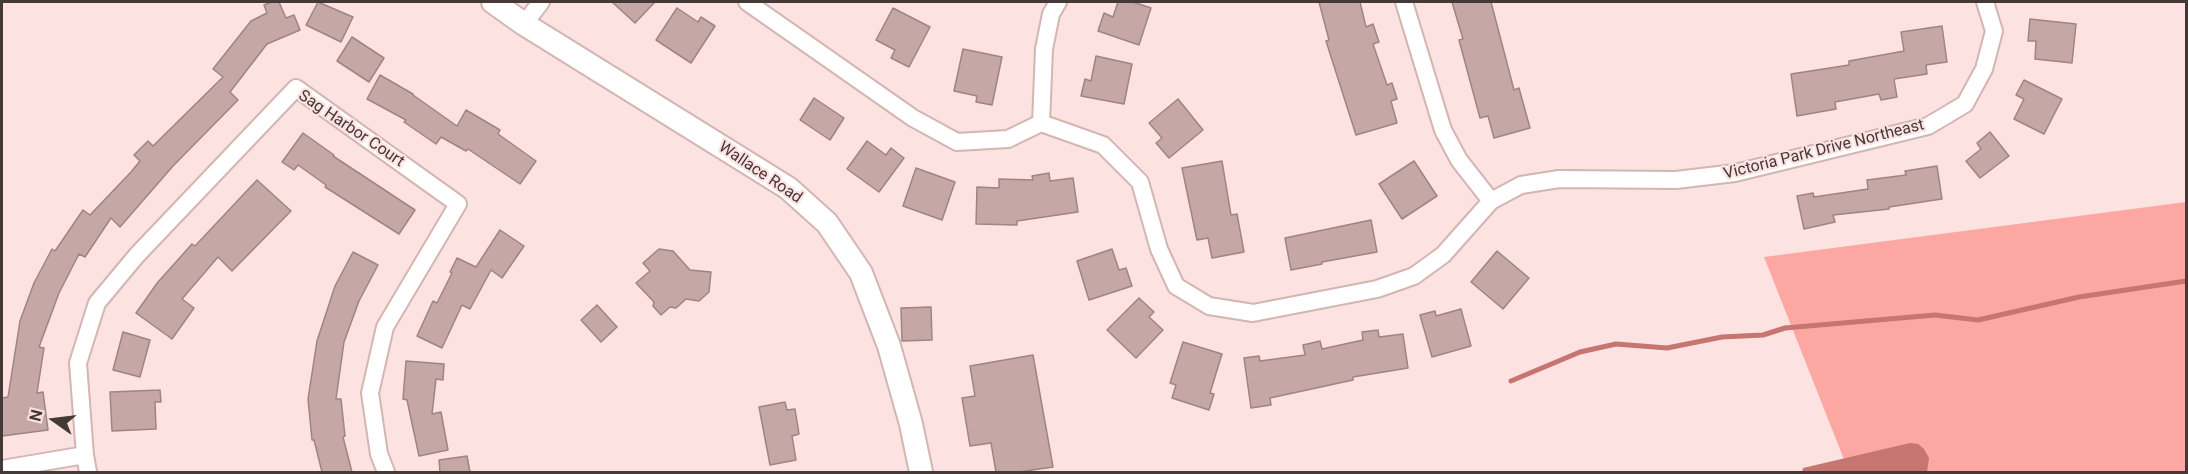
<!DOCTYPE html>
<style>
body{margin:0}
#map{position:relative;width:2188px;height:474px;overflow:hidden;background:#fce3e1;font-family:Roboto,sans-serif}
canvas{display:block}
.frame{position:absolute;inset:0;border:3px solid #453938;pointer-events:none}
.north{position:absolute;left:24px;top:390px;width:60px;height:60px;-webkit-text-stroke:4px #fce3e1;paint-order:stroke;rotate:284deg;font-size:16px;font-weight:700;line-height:24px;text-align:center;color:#453938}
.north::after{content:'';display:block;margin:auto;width:21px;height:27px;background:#453938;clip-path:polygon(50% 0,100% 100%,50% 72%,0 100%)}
</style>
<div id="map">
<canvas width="2188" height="474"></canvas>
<div class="frame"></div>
<div class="north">N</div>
</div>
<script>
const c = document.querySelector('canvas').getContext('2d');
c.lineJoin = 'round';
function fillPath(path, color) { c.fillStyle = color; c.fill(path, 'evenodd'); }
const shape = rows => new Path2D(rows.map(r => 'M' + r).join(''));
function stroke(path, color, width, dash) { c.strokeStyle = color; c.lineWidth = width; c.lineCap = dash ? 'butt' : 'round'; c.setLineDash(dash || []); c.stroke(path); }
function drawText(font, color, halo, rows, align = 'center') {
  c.font = font + ' Roboto,sans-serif'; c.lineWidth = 4.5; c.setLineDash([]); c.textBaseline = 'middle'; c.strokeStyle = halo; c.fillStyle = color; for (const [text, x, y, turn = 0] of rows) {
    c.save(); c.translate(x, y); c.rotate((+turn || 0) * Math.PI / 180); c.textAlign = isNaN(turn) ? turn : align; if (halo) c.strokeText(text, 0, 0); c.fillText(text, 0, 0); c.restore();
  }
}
fillPath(shape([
 [2186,202,2186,472,1849,472,1764,257]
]), '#fca7a2');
fillPath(shape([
 [1910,443,1918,444,1924,449,1929,458,1927,472,1802,472,1803,468]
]), '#c67571');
stroke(shape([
 [1511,381,1580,352,1616,344,1667,348,1722,337,1763,335,1785,328,1935,315,1978,320,2079,297,2186,281]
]), '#c67571', 5);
const building = shape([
 [272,2,279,2,286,18,294,15,300,30,267,44,230,92,238,100,173,166,120,227,111,218,85,257,79,254,59,293,39,347,44,348,37,393,43,392,48,430,2,436,2,398,8,397,20,321,34,283,52,249,55,251,83,210,90,215,131,172,140,161,134,155,148,141,153,146,223,77,213,69,251,21,267,13,264,5,272,2],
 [318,2,353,17,341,42,306,25,318,2],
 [612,2,655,2,635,23,612,2],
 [1118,2,1133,2,1151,8,1139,45,1098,31,1104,13,1113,17,1118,2],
 [1319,2,1360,2,1366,27,1373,24,1379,42,1373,44,1387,85,1392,83,1397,99,1391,101,1397,123,1356,135,1326,41,1329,40,1319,2],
 [1452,2,1491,2,1514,90,1519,88,1530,128,1494,138,1488,116,1480,118,1459,40,1463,39,1452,2],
 [677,8,698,22,701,17,715,26,691,63,656,40,677,8],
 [893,8,930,27,909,67,891,58,895,50,876,40,893,8],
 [2030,19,2076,24,2072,63,2035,59,2036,41,2028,41,2030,19],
 [1942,26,1947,62,1926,65,1927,74,1894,79,1897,97,1881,100,1879,94,1835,102,1836,109,1797,116,1791,74,1849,65,1849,61,1904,51,1901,32,1942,26],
 [352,37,384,58,369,82,337,61,352,37],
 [963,49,1002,57,992,105,976,102,977,96,954,91,963,49],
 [1096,56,1132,64,1124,104,1081,96,1085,79,1091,81,1096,56],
 [380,75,413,94,413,95,457,126,466,110,500,130,498,134,536,161,520,184,468,149,466,151,441,137,436,144,404,122,406,120,367,99,380,75],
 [2024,80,2062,99,2044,134,2014,119,2024,99,2016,95,2024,80],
 [814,98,844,118,830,140,800,120,814,98],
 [1178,99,1203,130,1169,158,1156,143,1162,138,1149,123,1178,99],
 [1990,132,2009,156,1980,178,1966,161,1981,149,1977,143,1990,132],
 [303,133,334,155,333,156,415,210,399,234,325,187,326,185,298,165,294,170,282,162,303,133],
 [867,141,886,155,891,148,904,158,879,192,847,169,867,141],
 [1222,161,1231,215,1237,214,1244,252,1212,258,1208,238,1197,240,1182,168,1222,161],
 [1414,161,1437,196,1402,219,1379,184,1414,161],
 [1937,166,1942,199,1889,207,1889,209,1833,215,1835,222,1804,229,1797,196,1813,193,1814,197,1868,189,1867,180,1906,175,1905,171,1937,166],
 [916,168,955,182,942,220,903,206,916,168],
 [1049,173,1050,181,1073,178,1078,212,1017,221,1017,225,976,224,977,187,999,188,999,179,1033,180,1032,176,1049,173],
 [257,180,291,211,232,271,218,257,182,299,194,308,172,339,136,313,158,282,192,244,195,246,257,180],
 [1371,220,1377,252,1322,262,1322,264,1291,270,1285,238,1371,220],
 [500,230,524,246,502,278,491,270,470,309,462,305,442,348,417,336,433,301,437,303,452,273,450,272,457,258,476,267,500,230],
 [659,249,673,251,690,270,711,272,709,292,699,301,686,299,676,308,670,307,661,315,653,306,654,302,636,283,650,271,643,263,659,249],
 [1112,249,1119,270,1126,268,1132,286,1089,300,1077,261,1112,249],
 [1497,251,1529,278,1503,309,1471,282,1497,251],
 [353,252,378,265,359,301,344,342,336,399,341,399,345,436,343,437,352,472,322,472,314,440,312,440,308,399,317,341,335,286,353,252],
 [1139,298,1154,312,1149,317,1163,330,1136,358,1107,330,1139,298],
 [597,305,617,327,601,342,581,320,597,305],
 [931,307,932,340,902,341,901,308,931,307],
 [1461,309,1471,346,1432,357,1420,315,1435,311,1436,316,1461,309],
 [1378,330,1379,337,1403,334,1408,368,1353,377,1353,380,1270,398,1271,405,1251,408,1244,358,1259,356,1260,361,1305,355,1303,345,1320,341,1322,349,1363,340,1362,332,1378,330],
 [123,332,150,340,140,377,113,370,123,332],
 [1183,342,1222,354,1210,393,1214,394,1209,410,1172,398,1176,385,1170,383,1183,342],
 [1033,355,1053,467,1019,472,996,472,991,443,970,446,962,398,975,396,970,366,1033,355],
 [406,361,444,364,443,380,436,379,432,414,441,412,448,450,419,456,407,400,403,399,406,361],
 [160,390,161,402,155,402,156,429,112,431,110,392,160,390],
 [785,402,787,410,795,409,799,434,792,436,796,460,770,465,759,407,785,402],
 [467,456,470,472,440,472,439,460,467,456]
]);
fillPath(building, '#c5a7a5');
stroke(building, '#a08482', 1.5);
const street = shape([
 [747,2,913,118,957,142,1008,139,1041,123,1103,145,1140,182,1159,249,1176,286,1209,306,1253,313,1377,289,1414,276,1443,255,1491,201,1521,185,1559,179,1676,180,1735,173,1928,126,1965,104,1984,69,1994,31,1985,2],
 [1404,2,1443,130,1459,160,1491,201],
 [524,24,541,2],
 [1041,123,1044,49,1051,14,1058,2],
 [2,469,85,455],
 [88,472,85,455,78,363,97,303,137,255,296,88,458,204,385,327,370,393,379,454,386,472]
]);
const secondary = shape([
 [493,2,524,24,788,188,827,223,861,273,889,346,911,424,921,472]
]);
stroke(street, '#d3b5b2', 20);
stroke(secondary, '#d3b5b2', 26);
stroke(street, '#fff', 16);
stroke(secondary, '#fff', 22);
drawText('16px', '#453938', '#fce3e1', [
 ["Sag Harbor Court",351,129,34],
 ["Victoria Park Drive Northeast",1824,150,-14],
 ["Wallace Road",760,173,34]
]);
</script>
